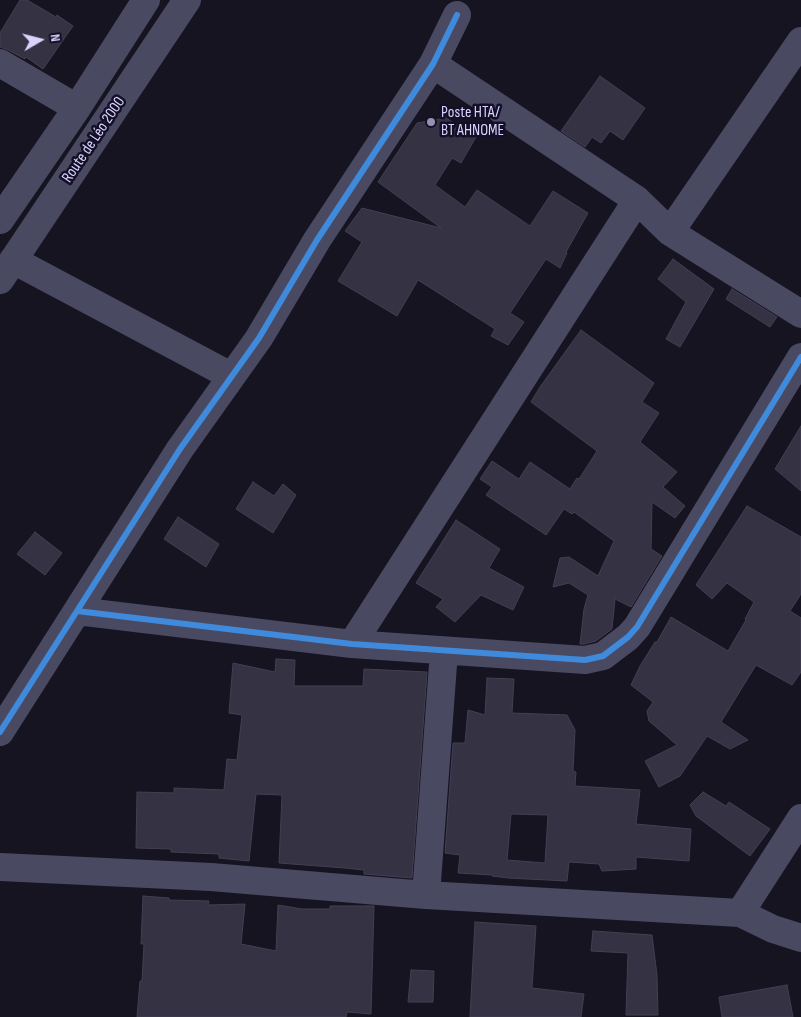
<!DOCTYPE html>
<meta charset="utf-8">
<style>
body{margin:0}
#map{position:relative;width:801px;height:1017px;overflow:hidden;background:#161421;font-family:"Sofia Sans Condensed",sans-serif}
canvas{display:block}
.north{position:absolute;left:15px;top:15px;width:50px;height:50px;-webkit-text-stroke:4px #130f26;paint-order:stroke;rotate:82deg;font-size:14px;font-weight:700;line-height:20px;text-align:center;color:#d9d4ff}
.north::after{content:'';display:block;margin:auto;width:18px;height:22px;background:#d9d4ff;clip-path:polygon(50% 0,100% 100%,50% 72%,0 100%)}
</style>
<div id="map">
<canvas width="801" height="1017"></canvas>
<div class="north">N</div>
</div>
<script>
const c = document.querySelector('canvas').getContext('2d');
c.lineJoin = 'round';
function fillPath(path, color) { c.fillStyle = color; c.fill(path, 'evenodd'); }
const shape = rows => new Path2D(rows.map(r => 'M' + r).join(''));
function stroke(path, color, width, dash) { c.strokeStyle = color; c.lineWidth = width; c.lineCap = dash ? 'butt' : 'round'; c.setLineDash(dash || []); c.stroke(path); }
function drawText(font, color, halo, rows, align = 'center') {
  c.font = font + ' "Sofia Sans Condensed",sans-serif'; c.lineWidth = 5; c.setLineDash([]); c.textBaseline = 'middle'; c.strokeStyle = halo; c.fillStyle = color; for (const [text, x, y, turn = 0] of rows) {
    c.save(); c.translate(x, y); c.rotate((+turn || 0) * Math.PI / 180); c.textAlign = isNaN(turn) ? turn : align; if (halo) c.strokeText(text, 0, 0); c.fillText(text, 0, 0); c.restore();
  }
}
const building = shape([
 [20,0,27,0,56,17,57,15,73,26,43,69,26,57,25,59,8,50,0,47,0,33,20,0],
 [600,76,645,108,623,140,610,131,601,143,592,137,585,147,561,131,600,76],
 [446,118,476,137,461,163,452,158,435,185,465,207,477,190,530,226,553,191,588,213,566,252,567,253,560,268,546,259,510,313,524,322,508,345,491,336,495,329,418,280,397,316,338,281,362,242,345,231,362,208,441,228,378,182,417,123,446,118],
 [673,259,714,289,680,347,666,339,686,302,658,279,673,259],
 [732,289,777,317,770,327,726,299,732,289],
 [581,330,654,383,642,402,659,413,640,442,677,472,663,487,685,506,675,518,652,502,651,549,662,556,631,607,615,599,612,629,596,641,584,644,580,644,584,609,588,595,569,583,553,587,560,558,569,557,598,576,614,541,574,512,572,514,564,509,546,535,486,495,492,487,480,479,492,461,519,479,530,462,570,489,577,478,579,479,597,451,531,402,540,387,581,330],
 [801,426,801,491,775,469,801,426],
 [253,482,274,496,283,484,296,495,273,533,236,509,253,482],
 [747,506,801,537,801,594,790,611,801,618,801,672,792,685,756,665,721,722,748,740,730,749,707,736,680,776,659,787,645,761,677,745,649,721,647,711,653,702,631,685,640,666,655,642,657,642,671,617,728,651,746,620,745,619,754,602,727,583,712,599,696,585,747,506],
 [178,517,219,544,206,567,164,539,178,517],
 [456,520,500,549,489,568,524,587,513,610,481,595,455,622,436,607,443,599,416,583,456,520],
 [35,532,62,553,45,575,17,554,35,532],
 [276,659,295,660,294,686,363,686,364,669,427,672,412,878,364,874,364,870,345,868,279,863,282,795,256,794,249,861,219,858,219,854,171,852,171,849,136,848,137,792,174,793,174,788,224,790,227,759,237,760,242,715,229,713,233,663,275,672,276,659],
 [487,678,514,679,512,713,567,715,575,730,573,771,576,772,575,786,640,790,636,824,691,829,689,861,636,857,636,869,602,871,599,864,569,862,567,881,508,878,492,876,492,875,458,873,460,855,445,853,453,743,465,743,468,710,485,715,487,678],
 [511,814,548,815,545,863,507,860,511,814],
 [703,792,726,806,729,802,770,829,750,856,696,816,690,805,703,792],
 [143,896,169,898,169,900,209,901,208,905,245,904,241,944,276,951,278,905,302,909,330,909,330,906,374,906,371,1014,347,1012,346,1017,137,1017,140,981,142,981,144,944,141,944,143,896],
 [475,922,536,926,532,988,584,994,581,1017,470,1017,475,922],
 [593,931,652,935,657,975,658,1015,626,1015,628,953,591,951,593,931],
 [411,970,434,971,433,1002,408,1002,411,970],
 [787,985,793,1017,722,1017,719,997,787,985]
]);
fillPath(building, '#343243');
stroke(building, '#433f54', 1);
stroke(shape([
 [0,63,77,108],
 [433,64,637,200,670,232,801,314],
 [0,220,77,108,146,0],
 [670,232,801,41],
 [13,260,231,376],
 [0,280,187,0],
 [77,611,352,644,585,660,603,656,628,637,637,627,801,357],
 [352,644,637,200],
 [0,732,180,449,259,338,317,240,433,64,457,15],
 [0,867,211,877,426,895,740,913,773,929,801,938],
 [426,895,444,651],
 [740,913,801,818]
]), '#4a4962', 28);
stroke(shape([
 [77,611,352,644,585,660,603,656,628,637,637,627,801,357],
 [0,732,180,449,259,338,317,240,433,64,457,15]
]), '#408adc', 6);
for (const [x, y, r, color] of [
 [431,122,5,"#9591b1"]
]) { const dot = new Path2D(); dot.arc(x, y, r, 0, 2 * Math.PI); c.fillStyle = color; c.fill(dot); stroke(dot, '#130f26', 2); }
drawText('16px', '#d9d4ff', '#130f26', [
 ["Poste HTA/",441,113],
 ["BT AHNOME",441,131]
], 'left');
drawText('16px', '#d9d4ff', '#130f26', [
 ["Route de Léo 2000",94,140,-56]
]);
</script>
